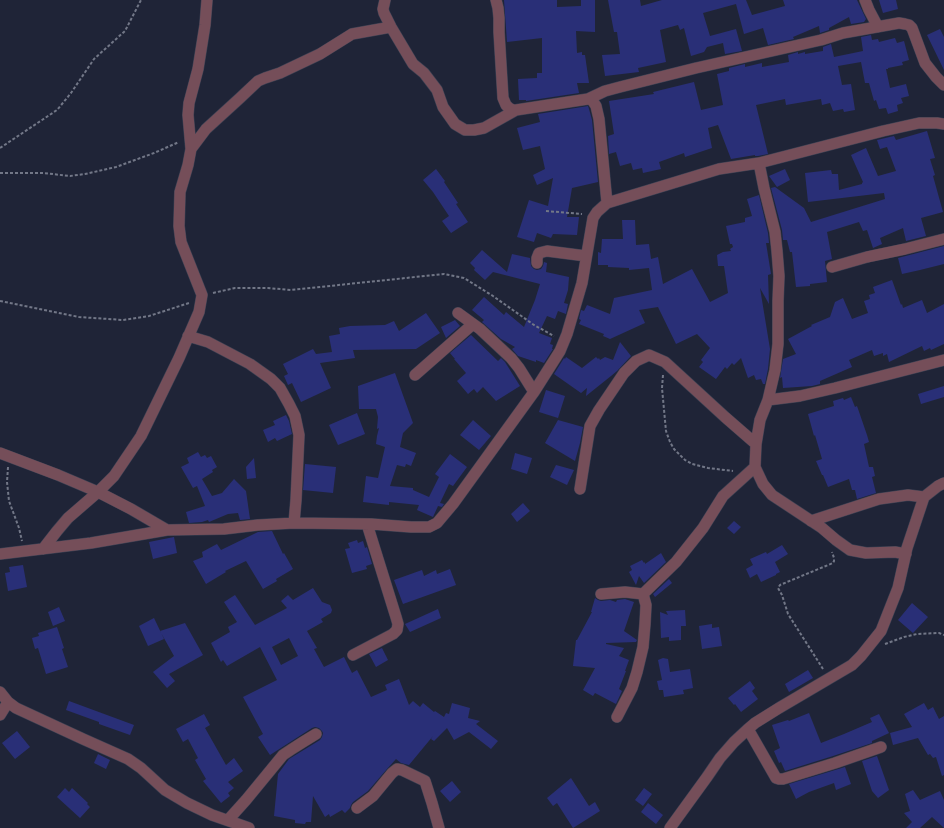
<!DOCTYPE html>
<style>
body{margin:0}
canvas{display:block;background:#1f2437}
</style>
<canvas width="944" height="828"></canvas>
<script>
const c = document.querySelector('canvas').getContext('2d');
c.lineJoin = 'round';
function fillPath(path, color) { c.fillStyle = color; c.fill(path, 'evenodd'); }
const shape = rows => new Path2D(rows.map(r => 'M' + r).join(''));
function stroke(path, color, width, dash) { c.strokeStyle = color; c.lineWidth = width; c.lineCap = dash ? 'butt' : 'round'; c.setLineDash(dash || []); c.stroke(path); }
fillPath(shape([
 [504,0,557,0,557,7,581,6,581,0,595,0,595,32,576,31,577,53,582,52,582,55,585,55,589,83,577,83,579,93,526,101,526,100,519,100,518,79,537,78,537,73,542,73,542,38,507,42],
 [608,0,640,0,641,6,662,0,746,0,752,15,785,6,783,0,857,0,866,19,864,22,851,24,849,17,829,28,829,30,820,33,819,26,793,37,794,39,768,45,763,28,744,34,736,4,703,13,710,36,736,29,742,51,725,54,723,43,707,47,704,52,691,56,684,28,680,30,678,25,660,30,666,62,638,68,639,72,605,76,602,55,620,54,617,32,614,32],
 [879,0,896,0,898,9,883,13],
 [940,29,944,37,944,70,927,35],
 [871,35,872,40,878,39,879,42,895,38,897,43,904,41,909,60,902,62,903,65,888,68,888,69,886,69,890,88,906,84,909,96,901,98,903,103,897,105,898,111,888,114,886,108,879,109,876,100,874,101,869,83,865,83,861,62,838,66,842,85,851,84,855,110,844,112,843,109,833,111,830,103,822,105,821,99,786,105,785,99,756,105,768,154,758,156,755,156,755,155,731,159,718,125,708,128,712,148,685,157,684,153,659,162,661,169,643,173,642,168,633,170,631,163,620,166,616,152,609,154,608,136,614,134,609,101,654,94,653,92,694,82,701,110,723,105,717,74,729,71,729,68,745,64,745,67,762,63,762,67,789,62,788,55,798,52,798,54,805,52,805,54,823,51,823,47,831,44,834,57,863,51,861,37],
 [588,106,589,109,592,120,598,182,572,188,567,217,579,217,577,235,553,234,551,238,537,233,534,242,517,237,529,200,548,206,553,178,537,185,533,175,545,169,540,146,523,150,517,128,540,122,538,114],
 [927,131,935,158,930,159,935,175,933,176,943,212,921,218,926,236,906,241,903,228,880,238,882,244,873,248,867,230,863,231,859,222,827,232,832,259,825,261,827,282,810,284,810,286,796,287,792,252,790,252,787,240,783,240,782,230,771,188,775,187,804,208,811,222,885,199,884,193,808,202,805,173,831,170,832,174,838,174,839,190,862,184,862,183,863,182,851,155,866,148,878,176,896,171,887,147,880,149,877,140,894,136,896,140],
 [436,169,445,181,444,182,458,203,456,204,468,222,451,233,442,221,449,216,433,192,423,180],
 [785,169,790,180,777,187,769,176],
 [759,195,768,233,769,243,766,243,771,274,768,275,769,304,760,288,770,349,768,369,765,384,763,384,761,379,756,380,754,375,748,378,741,358,734,365,732,363,727,369,725,367,716,379,699,367,703,362,701,360,710,348,697,334,676,344,658,307,639,310,645,323,610,339,603,336,604,334,579,324,581,320,579,319,581,310,584,311,587,305,610,314,614,298,652,290,649,268,629,270,629,268,608,267,608,265,598,265,598,252,601,253,602,239,623,239,622,220,635,220,636,245,649,244,651,259,658,257,663,284,692,269,710,302,728,293,724,266,718,266,717,255,723,252,731,251,730,249,733,247,732,244,730,244,726,226,745,222,745,218,752,216,747,199],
 [944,246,944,264,920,270,902,274,898,258],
 [482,250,507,272,512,254,530,258,531,266,534,269,537,270,541,269,543,266,544,262,547,263,546,272,569,277,568,290,564,303,568,304,566,314,558,311,555,319,547,316,539,333,552,338,550,344,553,345,552,349,553,349,544,363,536,360,536,362,518,356,512,349,515,347,501,339,482,322,484,320,472,310,484,297,504,315,506,312,524,327,535,300,540,284,493,272,485,280,474,270,475,268,470,263],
 [892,280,901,305,902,304,903,308,922,300,927,313,944,304,944,344,931,350,930,348,924,351,922,346,889,362,887,354,883,356,883,353,874,356,872,350,849,360,852,367,820,381,820,384,812,386,783,388,782,377,780,378,783,359,796,354,788,339,812,326,811,325,830,317,835,302,843,298,852,319,868,313,864,301,870,299,869,295,875,293,873,287],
 [426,313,440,333,416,349,353,350,355,358,320,363,331,388,301,402,292,383,288,385,284,376,288,374,283,364,313,349,316,354,332,352,329,336,340,334,339,328,350,326,385,325,394,321,399,331],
 [455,320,460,326,446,338,441,327],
 [471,335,498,361,501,358,505,362,520,386,496,401,483,387,477,393,474,389,468,394,457,381,466,373,454,359,455,359,450,353],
 [620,342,631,356,617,371,611,376,586,396,587,388,581,393,554,374,564,358,565,359,566,357,582,368,596,357,598,359,599,358,600,360,605,357,613,360],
 [395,373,413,423,403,433,400,447,416,453,411,466,406,464,405,467,397,465,390,486,413,488,413,490,429,497,439,477,435,474,450,454,467,467,453,486,449,484,440,503,444,504,442,507,438,506,433,517,417,510,419,505,389,502,389,505,363,502,366,476,378,478,385,447,376,444,377,436,379,428,377,429,378,417,376,409,359,409,358,386],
 [944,386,944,397,921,404,918,394],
 [546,390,565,396,558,418,539,412],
 [851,397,855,407,857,406,867,435,869,442,864,444,869,467,873,467,875,476,872,477,876,493,857,499,855,490,852,490,849,479,828,487,823,475,822,475,816,461,822,459,815,435,814,436,808,414,834,406,833,401,843,398,844,400],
 [357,413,365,434,338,445,329,425],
 [286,415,289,421,292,434,277,441,275,438,268,442,263,430,275,425,273,421],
 [473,420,491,436,479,450,460,435],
 [558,420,583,427,580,443,575,461,545,443],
 [198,452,201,457,205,455,207,458,211,456,217,467,212,470,213,472,202,479,212,496,222,493,234,479,246,491,250,519,240,520,238,513,228,514,209,522,208,520,202,522,189,523,186,512,205,506,197,486,193,488,181,467,189,463,187,458],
 [515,453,532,458,527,474,511,469],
 [254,458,256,478,247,479,246,467],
 [305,464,336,467,333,493,303,490],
 [556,465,574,470,567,485,550,477],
 [523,503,530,511,517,522,511,514],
 [734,521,741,527,734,534,727,528],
 [272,531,283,554,284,553,293,569,276,579,277,581,263,589,246,561,225,571,226,572,206,584,193,561,203,557,202,552,217,544,221,550,258,532],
 [174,537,177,553,153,559,149,542],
 [357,540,358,543,363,541,365,548,367,547,372,564,366,566,367,569,352,573,345,549,350,548,348,543],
 [782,545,788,554,775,562,780,572,776,574,776,575,761,582,757,574,750,578,746,569,753,565,750,559,766,552,767,554],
 [661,553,666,562,644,583,639,576,636,585,629,572,632,570,630,566,642,560,644,563,645,562,645,564],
 [23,565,27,587,8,591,5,573,10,572,9,567],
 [450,569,456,585,403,604,394,580,422,570,424,576,436,570,437,574],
 [669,579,672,583,655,597,653,594],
 [313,588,322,602,330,605,332,610,331,613,321,619,323,622,307,631,317,648,314,649,324,667,344,657,352,673,357,670,371,697,387,690,385,685,399,679,409,705,413,701,420,707,423,703,434,712,435,711,444,717,446,713,449,714,452,703,470,708,468,718,480,721,476,724,498,741,491,749,469,732,454,740,447,728,434,741,431,739,433,736,409,765,401,763,396,759,387,769,368,791,353,802,351,805,350,808,345,813,342,810,330,817,329,814,325,817,313,796,311,822,306,822,305,824,295,823,295,820,274,816,278,774,289,759,320,740,322,737,323,733,322,731,319,728,315,727,312,728,270,755,258,737,263,734,243,697,277,680,260,647,227,666,223,660,221,662,211,643,230,632,228,627,237,622,224,602,235,595,255,625,287,608,281,601,288,595,293,600],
 [289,638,298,656,281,665,272,647],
 [595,598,598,600,601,601,610,600,616,602,617,600,625,599,634,602,624,631,637,640,636,642,606,643,606,644,624,648,619,656,629,660,625,671,626,671,619,689,622,691,616,704,595,693,593,696,583,690,595,668,573,666,576,640,577,640,592,612,591,612],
 [912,603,928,617,913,633,898,620],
 [59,607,65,621,53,626,48,612],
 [438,609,441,618,410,632,405,624],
 [685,610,686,626,681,626,681,640,669,641,669,637,661,638,660,612,668,615,666,611],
 [154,618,164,639,148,646,139,626],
 [185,623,203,655,169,674,175,681,167,688,153,672,174,656,160,631],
 [712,624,712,628,719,627,722,646,702,649,699,626],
 [57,627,64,648,62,649,68,667,46,674,38,648,35,649,32,638,39,636,38,633],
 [382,648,388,660,376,667,369,654],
 [663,658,668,659,670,672,690,669,693,688,683,690,684,694,664,697,663,690,659,690,657,681,662,680,658,660],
 [808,670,813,678,789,692,785,684],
 [750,681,755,688,752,691,758,699,741,712,735,704,734,705,728,698],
 [69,701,134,725,130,735,99,724,99,722,66,710],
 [924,703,928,710,933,707,939,719,944,716,944,775,942,776,936,757,933,758,930,754,928,755,918,738,893,745,890,733,912,727,904,714],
 [809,713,821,743,844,734,872,722,870,718,879,714,889,733,872,741,872,743,833,756,785,771,781,762,779,763,774,751,780,748,772,725,788,720,789,721],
 [204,714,210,725,205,728,226,765,234,758,243,771,228,782,234,788,228,793,230,796,221,803,203,781,206,779,195,760,198,758,188,739,183,742,176,729],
 [17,731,30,747,15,759,2,743],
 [98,754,110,760,106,769,94,763],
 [877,756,889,790,878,798,872,791,862,761],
 [845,767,851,784,836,790,834,783,809,792,796,799,789,784],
 [571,778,589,806,595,802,600,811,573,828,557,803,553,806,547,798],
 [452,781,461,792,450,802,440,791],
 [65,788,69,792,72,788,88,803,87,804,90,807,80,818,57,797],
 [644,788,652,794,643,806,635,800],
 [913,790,920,800,940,791,944,800,944,828,932,817,920,828,906,828,912,822,904,813,910,811,905,794],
 [648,803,663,815,656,824,641,812]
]), '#292f77');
const minor = shape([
 [385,0,383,9,384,13,391,27,413,64,424,73,437,90,443,107,455,124,465,130,474,130,484,128,516,110],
 [496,0,498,8,499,18,499,32,503,98,506,105,509,108,513,110,516,110,588,99,592,100,596,106,599,119,607,203],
 [865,0,869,10,878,27],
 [588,99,605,91,620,87,696,68,821,40,843,33,899,23,905,24,909,25,912,28,925,63,936,77,944,85],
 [191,149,206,129,240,98,258,81,265,78,280,73,320,54,352,34,391,27],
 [759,163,764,188,775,232,777,251,779,276,778,301,778,344,775,370,768,400,760,420,756,444,755,467,763,484,772,495,822,528,836,540,850,550,866,553,895,552,906,554],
 [537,263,537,258,539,253,547,251,586,256],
 [832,267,867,257,905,249,944,239],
 [458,313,480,329,511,358,519,368,534,392],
 [188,336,208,342,250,364,271,379,280,388,289,404,295,416,299,435,296,500,294,523],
 [415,375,473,324],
 [768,400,800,396,835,388,944,360],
 [0,453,58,475,98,492,131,509,167,530],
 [580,489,590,426,599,410,624,373,636,361,649,355,665,362,725,417,756,444],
 [811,521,879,499,908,495,924,497],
 [43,549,57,531,68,518,98,492,114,476,141,436,179,358,199,312,202,295,181,242,179,226,180,192,188,165,191,149,188,115,189,103,198,69,205,25,207,0],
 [0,554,91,543,167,530,224,529,258,525,294,523,371,524,411,527,429,527,437,523,453,504,534,392,560,351,567,334,582,283,593,218,597,212,607,203,719,169,759,163,883,131,919,123,937,123,944,124],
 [601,594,625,592,643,594],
 [353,655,393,634,397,630,398,624,396,617,367,524],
 [0,692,8,702,16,708,83,739,128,759,141,768,165,790,187,803,212,815,249,828],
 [0,715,8,702],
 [617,717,632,688,637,672,643,647,645,624,646,605,643,594,676,562,703,528,723,496,755,467],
 [748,729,776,778,779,779,783,779,835,763,881,747],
 [357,808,373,796,392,773,397,769,402,770,425,781,432,803,439,828],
 [228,820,246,800,283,755,292,749,303,742,316,734],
 [670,828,707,777,720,758,734,742,748,729,755,723,779,708,852,665,861,656,881,631,898,588,907,548,924,497,938,486,944,483]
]);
stroke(minor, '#3d4254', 12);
stroke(shape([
 [0,148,57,110,62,104,71,93,94,59,125,31,141,0],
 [0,173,43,173,70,176,85,174,116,167,154,153,179,142],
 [546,211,582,214],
 [213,293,235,288,268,288,291,290,444,274,464,278,493,296,534,325,554,336],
 [0,301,79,317,123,320,149,316,189,303],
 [663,375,662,388,666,431,670,442,674,449,685,460,692,464,708,468,733,471],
 [8,467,7,482,9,501,19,528,22,541],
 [885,644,904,637,917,634,939,633,944,635],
 [823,669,788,614,782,595,778,588,780,585,787,582,833,563,834,561,834,558,832,552]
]), '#727787', 2, [3, 2]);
stroke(minor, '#754e59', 11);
</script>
